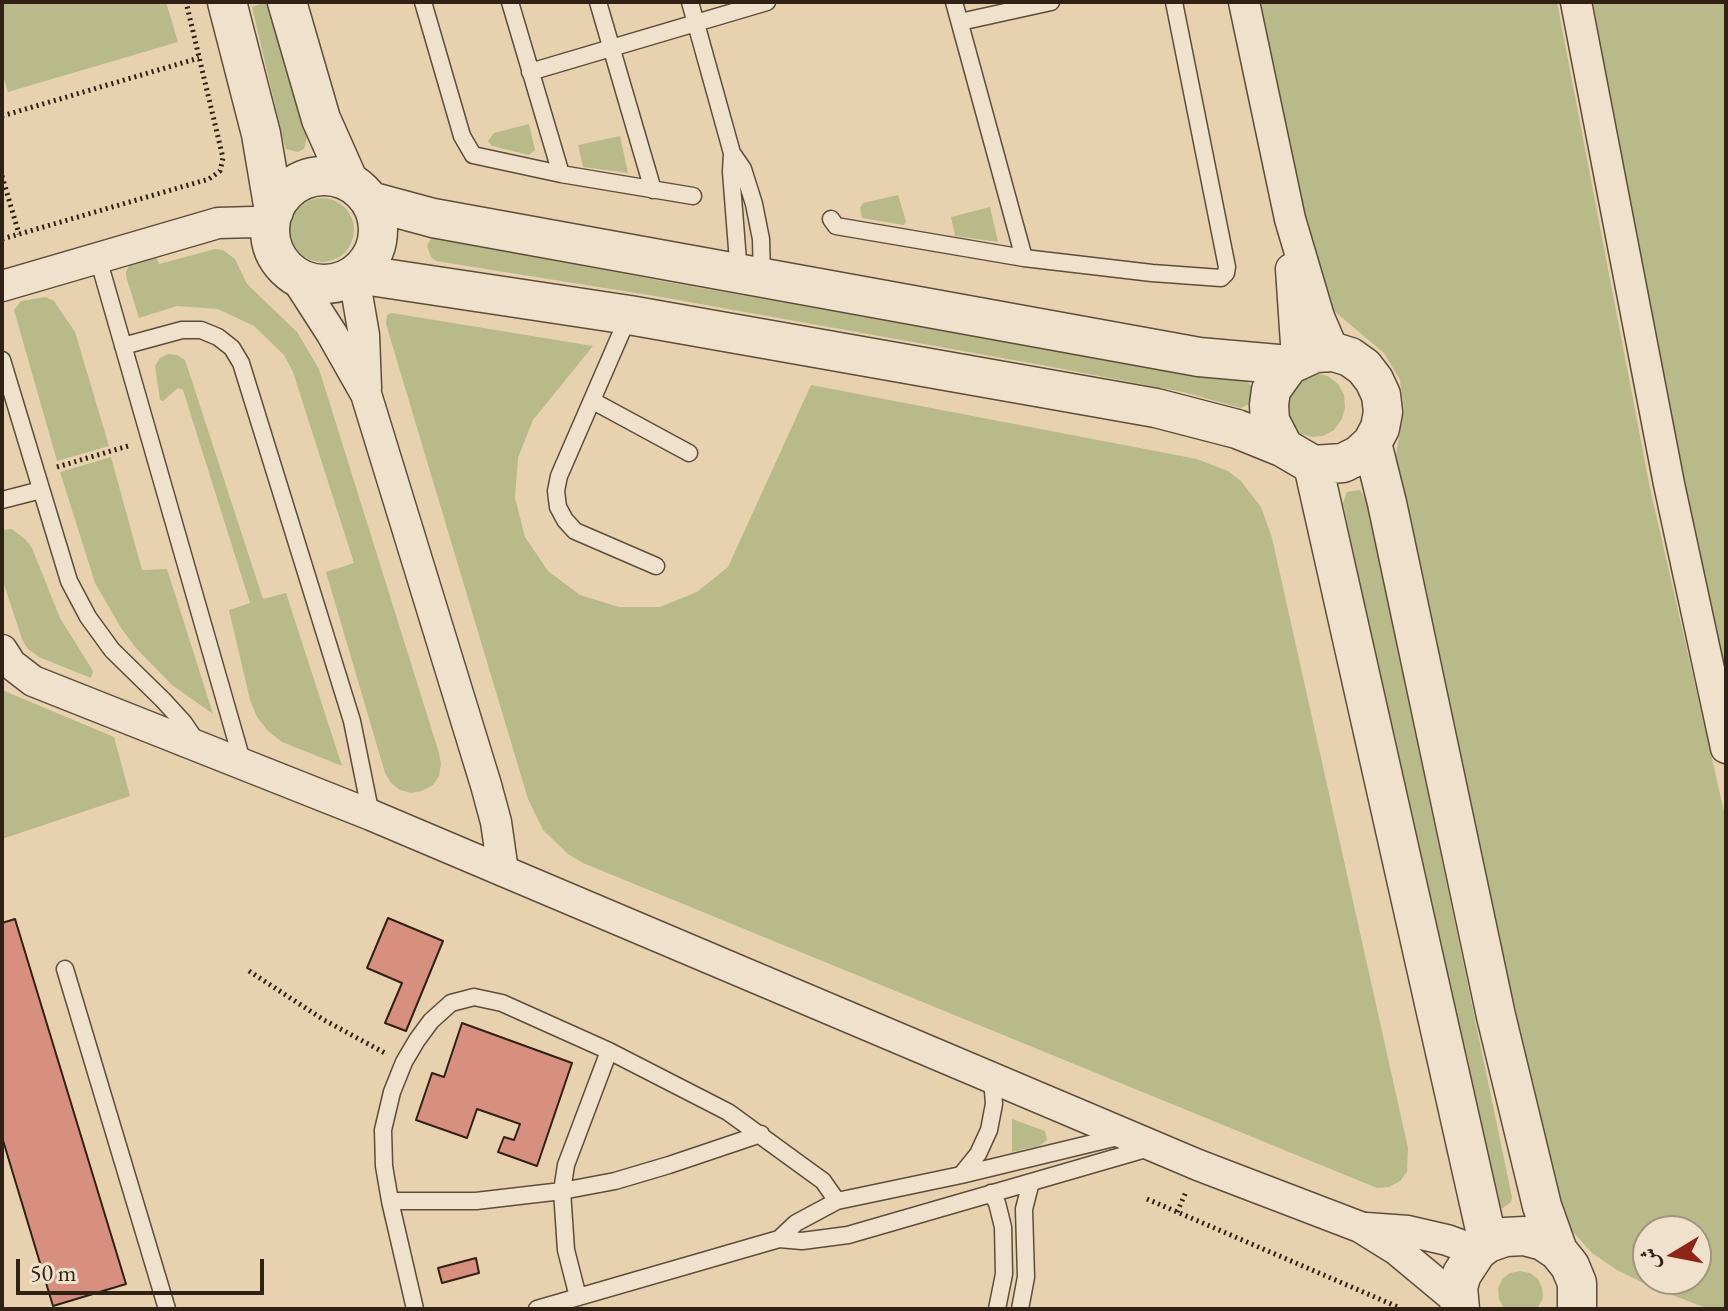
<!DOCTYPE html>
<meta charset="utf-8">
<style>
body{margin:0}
#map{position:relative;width:1728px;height:1311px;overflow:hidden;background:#e7d1af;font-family:"EB Garamond",Amiri,serif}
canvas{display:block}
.frame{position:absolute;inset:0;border:4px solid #312114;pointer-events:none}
.north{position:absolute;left:1632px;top:1215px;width:80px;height:80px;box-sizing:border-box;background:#efe1cb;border:2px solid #a39482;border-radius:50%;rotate:260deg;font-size:22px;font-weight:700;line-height:32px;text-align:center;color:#312114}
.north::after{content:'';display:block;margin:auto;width:28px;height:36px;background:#8f2418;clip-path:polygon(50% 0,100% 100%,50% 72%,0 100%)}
.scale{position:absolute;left:16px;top:1259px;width:248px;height:36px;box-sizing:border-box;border:4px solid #312114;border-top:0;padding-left:10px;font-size:24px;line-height:28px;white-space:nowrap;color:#312114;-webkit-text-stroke:6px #efe1cb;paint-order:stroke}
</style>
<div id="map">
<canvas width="1728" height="1311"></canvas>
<div class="frame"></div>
<div class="north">ش</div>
<div class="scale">50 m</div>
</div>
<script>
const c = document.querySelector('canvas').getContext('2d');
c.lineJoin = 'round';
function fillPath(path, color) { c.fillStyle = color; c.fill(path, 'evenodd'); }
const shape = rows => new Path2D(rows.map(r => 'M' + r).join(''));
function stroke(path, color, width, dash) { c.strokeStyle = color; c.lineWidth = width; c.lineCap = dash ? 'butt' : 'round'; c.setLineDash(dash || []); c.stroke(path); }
fillPath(shape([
 [2,2,166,2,178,42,8,92,2,73],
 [267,2,307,137,304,149,298,152,286,149,284,143,252,7],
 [1257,2,1557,2,1650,488,1726,820,1726,1309,1709,1309,1651,1287,1617,1270,1592,1253,1571,1230,1555,1202,1394,464,1404,411,1400,380,1384,353,1334,311,1315,282],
 [1648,1231,1696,1231,1696,1279,1648,1279],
 [1593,2,1726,2,1726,674,1638,258],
 [529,124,535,150,529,155,492,146,488,141,494,133],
 [620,136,628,173,583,167,578,145],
 [898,195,906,221,904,225,862,218,860,208,863,203],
 '290 230a32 32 0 1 1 64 0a32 32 0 1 1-64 0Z',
 [990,207,998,242,955,236,951,217],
 [440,234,529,256,667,282,1051,350,1246,380,1254,389,1253,402,1241,408,1183,392,1047,366,661,297,436,261,431,257,427,246,430,240],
 [215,249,223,250,235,259,247,284,297,332,319,369,439,753,441,764,439,776,433,785,422,791,411,793,400,790,391,783,385,773,326,572,354,563,293,372,284,355,254,326,218,309,177,306,139,318,126,276,126,271,131,263,156,256,159,264],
 [46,297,54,301,75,332,109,446,57,461,14,310,21,301],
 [392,313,593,346,533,420,518,458,515,498,525,537,548,571,580,595,619,607,660,607,697,592,728,567,811,385,1197,459,1228,471,1241,481,1261,507,1272,538,1408,1148,1407,1172,1400,1181,1389,1187,1377,1188,583,863,568,854,543,830,528,799,386,324,387,315],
 [168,354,177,355,185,360,188,369,263,599,286,593,342,766,282,742,268,731,257,717,250,700,229,610,250,603,183,390,178,388,163,401,160,400,155,366,160,358],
 [1316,373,1328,376,1338,384,1344,395,1345,408,1342,419,1334,430,1323,436,1311,437,1299,433,1289,426,1285,390,1293,381],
 [111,457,142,570,167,569,213,714,172,685,136,648,121,628,95,583,60,472],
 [1360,490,1367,501,1512,1197,1511,1202,1503,1208,1498,1208,1491,1201,1343,503,1347,492],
 [12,529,26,540,32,548,60,618,93,671,91,678,39,657,27,648,22,639,2,578,2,530],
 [2,690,114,737,130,796,2,839],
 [1012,1119,1045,1131,1047,1140,1039,1146,1012,1152],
 [1520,1271,1530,1273,1538,1279,1542,1288,1543,1298,1537,1309,1504,1309,1499,1299,1498,1289,1502,1279,1510,1273]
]), '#b8bb89');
const building = shape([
 [388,918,443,941,406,1031,385,1023,402,983,367,968,388,918],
 [15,919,126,1284,53,1306,2,1137,2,923,15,919],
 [462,1023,572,1063,537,1166,498,1152,504,1137,514,1140,520,1124,477,1109,467,1138,416,1120,432,1073,444,1077,462,1023],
 [476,1258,479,1273,442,1283,438,1268,476,1258]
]);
fillPath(building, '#d7907f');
stroke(building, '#312114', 2);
const service = shape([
 [423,2,462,136,473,155,561,174,693,196],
 [510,2,561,174],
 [598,2,653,190],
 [690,2,732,153,731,172,739,274],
 [954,2,1024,258],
 [960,22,1051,2],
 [530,72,767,2],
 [732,153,743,169,754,204,761,239,762,278],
 [831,219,836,226,1024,258,1152,273,1221,278,1226,273,1227,267,1174,2],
 [98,258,243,764],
 [629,315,559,476,556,491,558,507,565,520,575,531,656,566],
 [123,346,182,330,201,330,218,337,232,348,241,363,352,721,371,815],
 [2,360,69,581,88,617,112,650,163,700,184,723,197,742],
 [593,401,689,453],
 [2,500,41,490],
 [65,969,167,1309],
 [961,1175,978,1154,989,1130,994,1104,992,1078],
 [991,1193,997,1203,1003,1227,1004,1274,997,1309],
 [390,1201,476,1201,562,1191,615,1181,669,1165,761,1134],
 [779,1239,796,1223,837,1201,961,1175,1122,1136],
 [578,1297,566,1250,562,1191,566,1165,609,1051],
 [415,1309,390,1201,384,1166,383,1130,392,1092,404,1062,417,1040,431,1021,451,1003,474,997,502,1003,609,1051,728,1112,823,1181,837,1201],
 [537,1309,779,1239,802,1241,848,1235,1149,1148],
 [1020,1309,1026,1277,1024,1209,1031,1182]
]);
const minor = shape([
 [1244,2,1290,219,1319,317,1334,352],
 [1576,2,1669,484,1726,748],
 [1291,269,1297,359],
 [294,275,332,334,366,394,486,785,496,822,503,871],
 [354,277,364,335,366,388],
 [2,286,218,223,253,222,270,225],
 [2,650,11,664,33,681,371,815,1198,1165,1360,1227,1397,1250,1457,1300],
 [1366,1228,1408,1231,1447,1240,1477,1251]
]);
const tertiary = shape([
 [227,2,261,134,274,211],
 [287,2,321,119,349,182],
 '270 230a54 54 0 1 1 108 0a54 54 0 1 1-108 0Z',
 [370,201,433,218,1199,357,1289,365],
 [357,274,629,315,1156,408,1237,429,1284,448,1313,465,1343,463,1359,455,1372,443,1380,428,1383,412,1381,395,1374,380,1364,367,1350,357,1334,352,1315,353,1289,365,1271,390,1269,405,1270,421,1284,448],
 [1372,443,1387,503,1496,1016,1542,1206,1558,1251],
 [1313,465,1488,1243],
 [1460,1309,1458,1287,1462,1274,1477,1251,1488,1243,1505,1237,1524,1236,1543,1241,1558,1251,1570,1266,1577,1283,1577,1309]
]);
stroke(service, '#5e4d3b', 19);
stroke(minor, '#5e4d3b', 33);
stroke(tertiary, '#5e4d3b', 41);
stroke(shape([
 [2,116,199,58],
 [2,176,19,234],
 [2,239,209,179,220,171,223,158,186,2],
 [57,467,128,446],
 [249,971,324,1020,385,1053],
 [1147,1199,1398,1307],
 [1177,1212,1186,1192]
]), '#312114', 5, [2, 4]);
stroke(service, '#efe1cb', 16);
stroke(minor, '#efe1cb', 30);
stroke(tertiary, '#efe1cb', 38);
</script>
